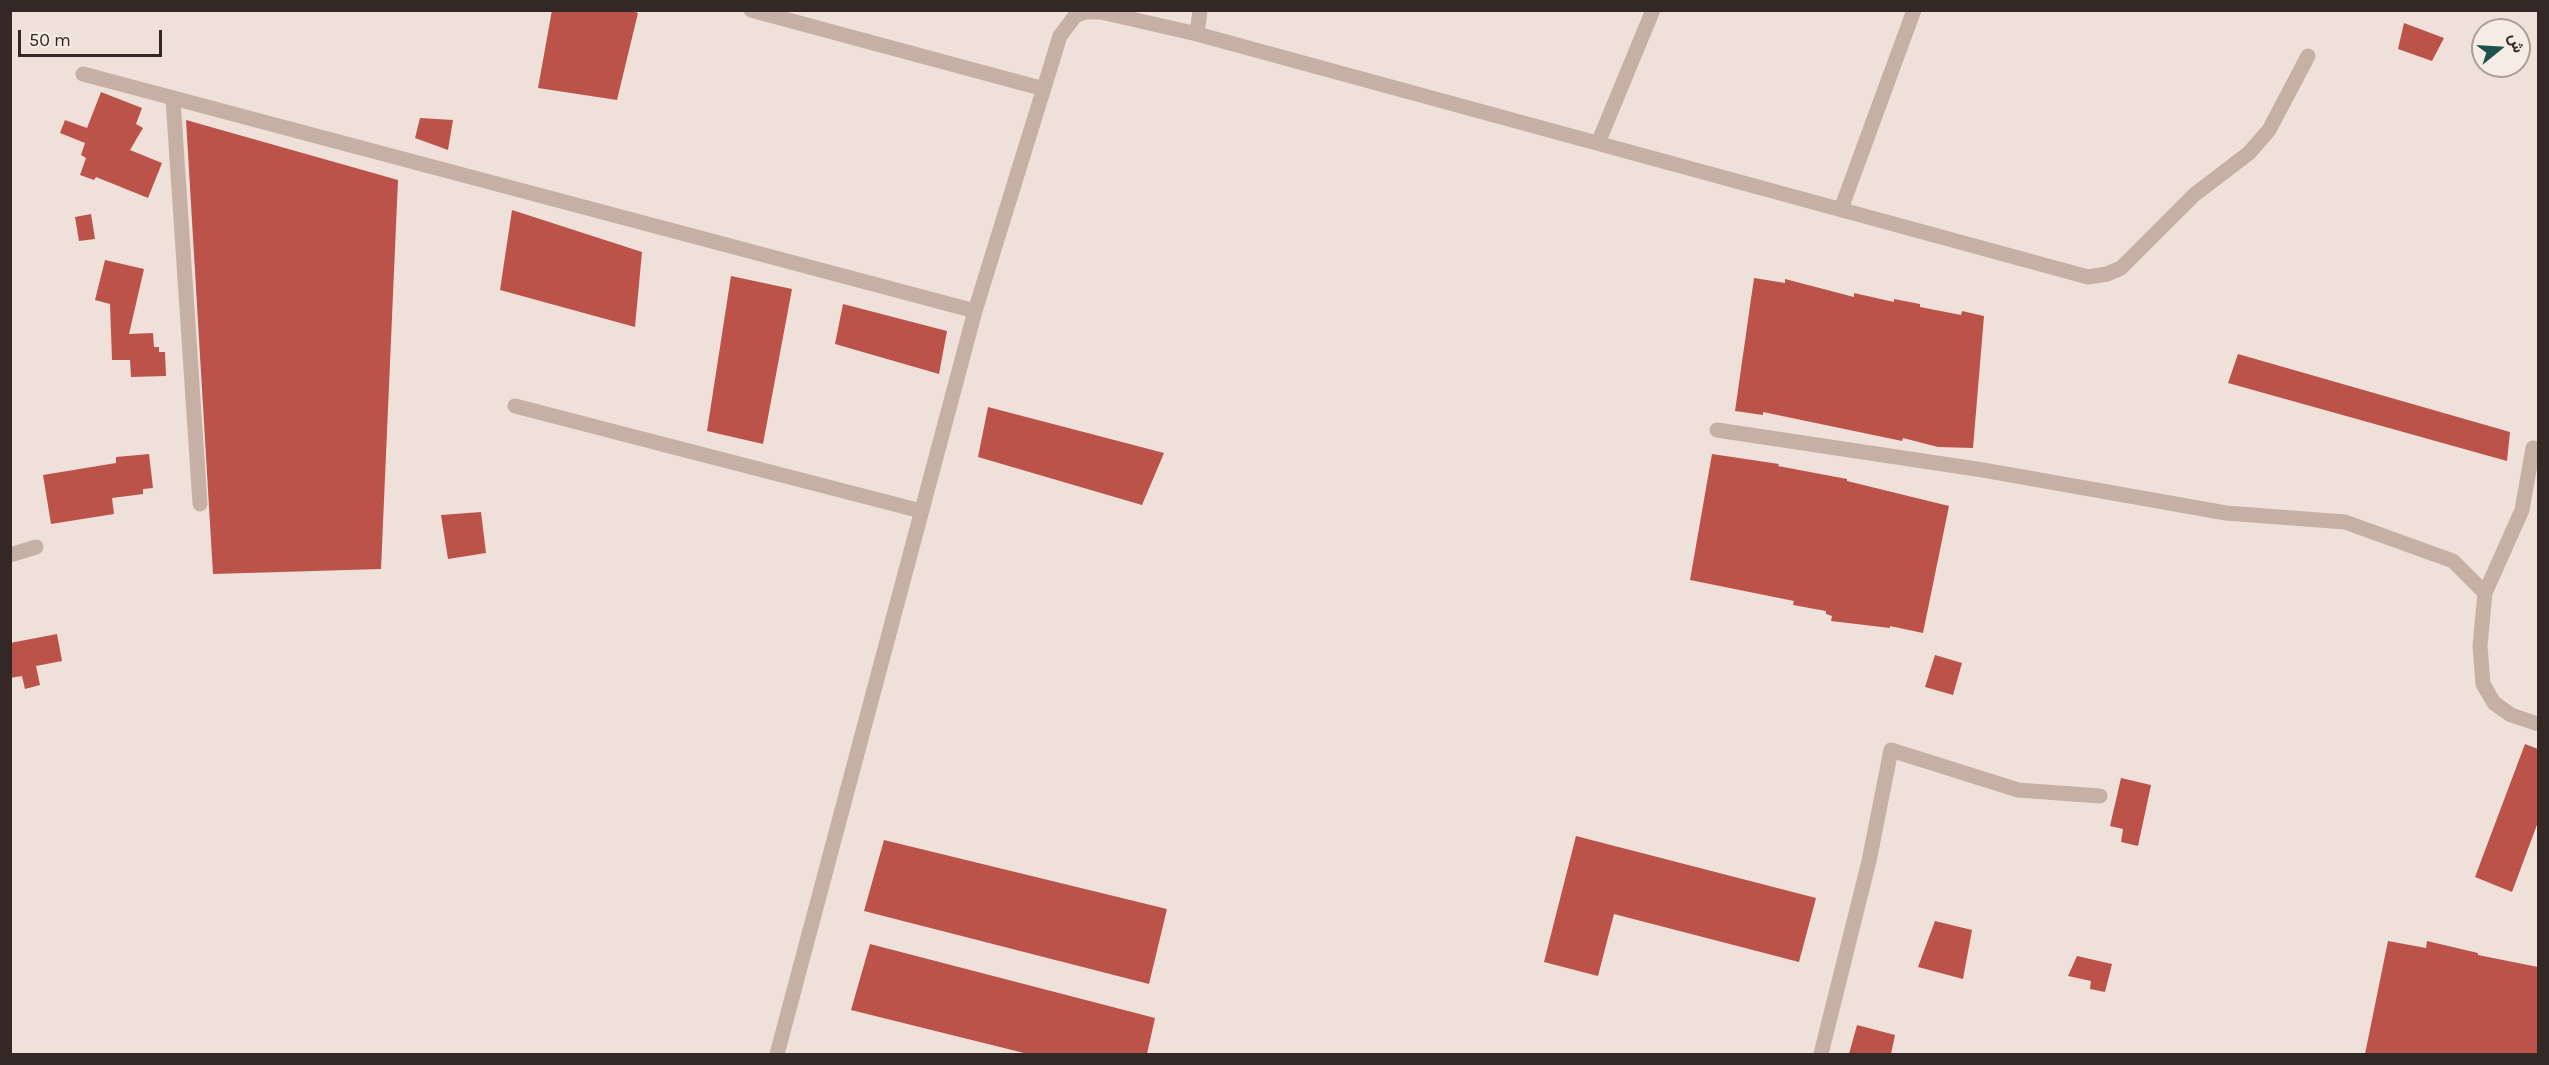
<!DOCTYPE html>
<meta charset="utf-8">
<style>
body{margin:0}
#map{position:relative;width:2549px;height:1065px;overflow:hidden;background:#efe1d9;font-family:Karla,Vazirmatn,sans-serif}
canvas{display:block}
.frame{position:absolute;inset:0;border:12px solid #332826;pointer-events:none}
.north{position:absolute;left:2471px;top:18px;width:60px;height:60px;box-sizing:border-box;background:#f7ece5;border:2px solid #a99e99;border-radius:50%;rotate:72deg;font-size:16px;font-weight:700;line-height:24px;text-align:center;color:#332826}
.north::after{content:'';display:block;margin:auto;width:21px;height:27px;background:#1f514c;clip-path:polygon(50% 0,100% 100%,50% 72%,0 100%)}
.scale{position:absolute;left:18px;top:30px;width:144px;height:27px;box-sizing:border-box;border:3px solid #332826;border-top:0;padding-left:8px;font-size:18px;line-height:21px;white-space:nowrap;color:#332826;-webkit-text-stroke:4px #f7ece5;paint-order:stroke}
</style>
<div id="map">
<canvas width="2549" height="1065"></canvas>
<div class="frame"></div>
<div class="north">ش</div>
<div class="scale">50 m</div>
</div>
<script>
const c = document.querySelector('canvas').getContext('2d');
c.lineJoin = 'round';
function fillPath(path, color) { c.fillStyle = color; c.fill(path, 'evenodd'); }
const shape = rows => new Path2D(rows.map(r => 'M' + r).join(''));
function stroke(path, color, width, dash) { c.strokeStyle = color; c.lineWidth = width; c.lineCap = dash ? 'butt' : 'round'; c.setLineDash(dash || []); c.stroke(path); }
fillPath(shape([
 [552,10,630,10,638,13,617,100,538,88],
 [2404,23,2444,38,2432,61,2398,49],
 [101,92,142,108,136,124,143,128,130,150,162,163,148,198,96,177,94,180,80,175,86,158,81,155,85,143,60,133,65,120,87,128],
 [420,118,453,120,448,150,415,138],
 [186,120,398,180,381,569,213,574],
 [512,210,642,252,635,327,500,290],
 [91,214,95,239,79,241,75,217],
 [105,260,144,269,129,334,153,333,154,347,159,347,159,352,165,352,166,376,131,377,130,360,112,360,110,304,95,300],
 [731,276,792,289,763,444,707,431],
 [1754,278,1785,283,1785,279,1854,297,1854,293,1894,302,1894,299,1920,304,1920,307,1961,315,1962,311,1984,316,1973,448,1938,447,1903,438,1902,441,1763,412,1763,415,1735,411],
 [843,304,947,331,939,374,835,344],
 [2238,354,2510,432,2507,461,2228,383],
 [988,407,1164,453,1142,505,978,457],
 [149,454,153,488,143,489,143,494,112,498,114,514,51,524,43,475,116,463,116,457],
 [1712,454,1779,464,1778,466,1847,479,1847,481,1949,506,1923,633,1890,626,1890,628,1831,621,1832,616,1826,614,1826,611,1793,605,1794,601,1690,580],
 [481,512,486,553,448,559,441,515],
 [57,634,62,661,36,666,40,685,25,689,22,676,10,678,10,643],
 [1935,655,1962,663,1953,695,1925,687],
 [2525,744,2538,749,2538,822,2512,892,2475,877],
 [2121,778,2151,785,2138,846,2121,842,2123,829,2110,826],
 [1576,836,1816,898,1799,962,1614,914,1598,976,1544,962],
 [884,840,1167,909,1149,984,864,911],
 [1935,921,1972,930,1963,979,1918,967],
 [2388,941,2426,948,2427,941,2478,953,2478,955,2538,967,2537,1054,2365,1054],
 [870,944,1155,1018,1147,1054,1028,1054,851,1010],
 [2077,956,2112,964,2105,992,2090,989,2091,981,2068,976],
 [1857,1025,1895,1035,1891,1054,1849,1054]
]), '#bc534a');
stroke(shape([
 [751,10,1044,89],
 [1197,34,1200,10],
 [83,74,975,311],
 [173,99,200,504],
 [1598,143,1653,10],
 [1841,209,1914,10],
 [515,406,921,511],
 [1717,430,1983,470,2226,513,2345,522,2453,561,2485,593],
 [2533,448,2522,510,2485,593,2480,646,2483,684,2494,703,2511,715,2538,724],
 [10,555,36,547],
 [777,1054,975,311,1060,36,1075,16,1085,12,1101,12,1197,34,2088,277,2107,274,2121,268,2194,195,2249,153,2269,130,2308,56],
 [1821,1054,1869,861,1891,750,2018,790,2100,796]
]), '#c6b0a6', 15);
</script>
